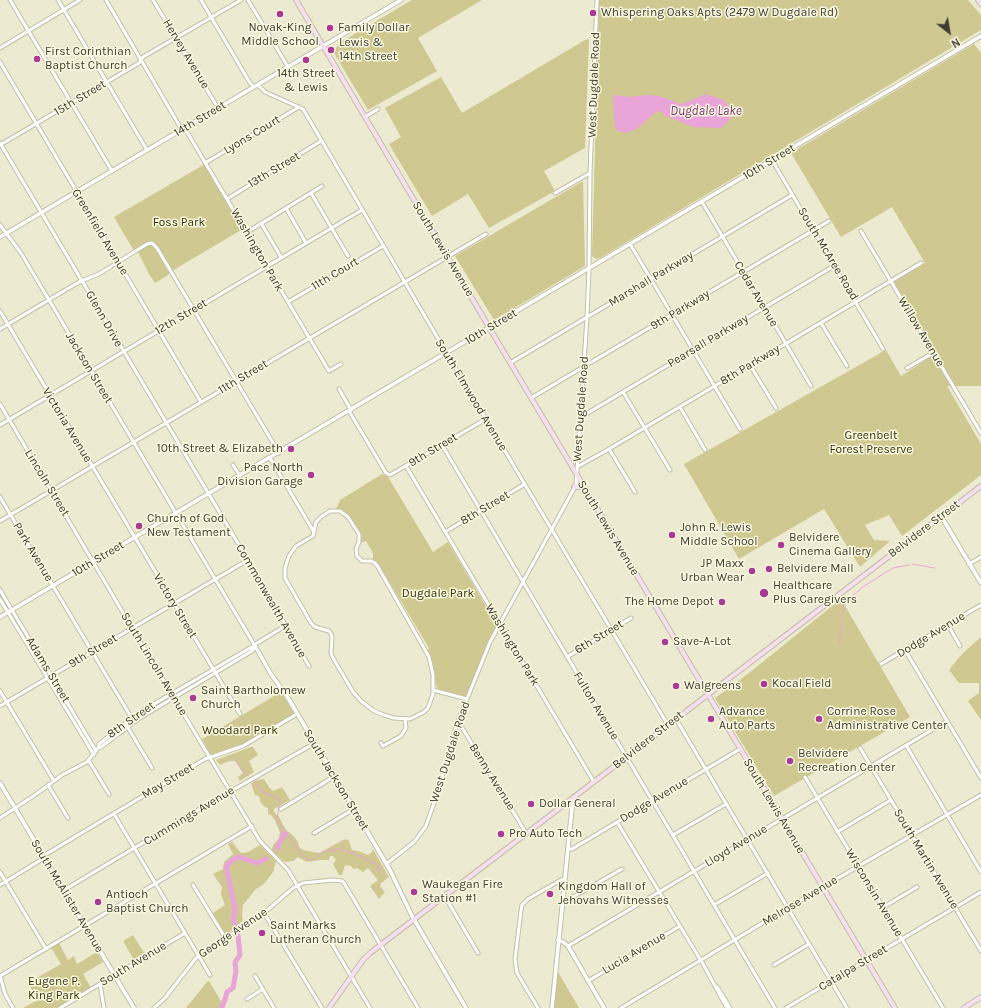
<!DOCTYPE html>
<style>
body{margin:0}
#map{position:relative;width:981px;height:1008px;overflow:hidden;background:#ecead1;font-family:Karla,sans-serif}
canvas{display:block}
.north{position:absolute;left:929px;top:12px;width:40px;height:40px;-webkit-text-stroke:3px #faf8de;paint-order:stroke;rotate:149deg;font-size:11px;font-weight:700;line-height:16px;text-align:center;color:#3c3c32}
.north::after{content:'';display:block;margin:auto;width:14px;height:18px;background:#3c3c32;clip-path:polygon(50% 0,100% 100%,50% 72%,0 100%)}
</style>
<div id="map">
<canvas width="981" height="1008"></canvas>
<div class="north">N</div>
</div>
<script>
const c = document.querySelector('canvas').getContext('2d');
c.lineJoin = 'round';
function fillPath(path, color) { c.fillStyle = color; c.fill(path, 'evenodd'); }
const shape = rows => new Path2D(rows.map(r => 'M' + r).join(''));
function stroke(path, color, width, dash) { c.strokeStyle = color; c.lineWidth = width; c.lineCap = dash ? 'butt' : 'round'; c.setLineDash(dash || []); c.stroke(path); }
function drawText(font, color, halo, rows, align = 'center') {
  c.font = font + ' Karla,sans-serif'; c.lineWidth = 3; c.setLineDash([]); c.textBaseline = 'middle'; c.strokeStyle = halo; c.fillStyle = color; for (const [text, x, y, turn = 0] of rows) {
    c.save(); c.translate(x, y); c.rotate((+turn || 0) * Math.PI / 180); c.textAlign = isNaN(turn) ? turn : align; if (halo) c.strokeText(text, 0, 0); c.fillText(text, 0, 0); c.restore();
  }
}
fillPath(shape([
 [412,0,482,0,418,38,437,71,368,110,334,53,336,48,341,42],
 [599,0,968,0,981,15,981,30,600,258,596,259,592,256],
 [589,39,585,148,544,171,555,191,489,228,468,194,432,216,389,144,401,137,385,108,441,77,462,113,585,40],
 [974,44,981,53,981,386,947,386,981,444,981,475,902,536,889,515,865,525,874,540,890,541,860,567,824,509,739,559,684,464,886,350,901,376,937,353,894,282,925,263,892,207,841,237,791,153],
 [205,164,243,229,170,272,168,275,155,283,149,274,138,252,134,251,114,217],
 [583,181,585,266,494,320,455,256],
 [382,474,388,477,433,552,448,542,497,625,466,697,439,690,436,685,433,662,427,652,429,648,378,563,373,559,373,553,366,541,360,543,360,533,355,524,348,514,344,511,336,509,340,500],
 [841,599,910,717,774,796,715,698,749,673],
 [13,615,48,673,47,673,12,616],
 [981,637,981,720,968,701,979,693,979,683,959,683,949,670,962,654],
 [51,681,53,681,91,746,90,747],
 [281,692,294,713,243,745,211,755,202,739],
 [251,747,253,747,258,755,249,761,254,772,240,781,238,777,243,773,236,761,229,761,220,765,216,760],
 [264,779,269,787,273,791,282,787,290,800,274,809,274,811,276,815,278,815,286,830,293,835,298,842,299,847,303,850,319,853,345,839,345,840,348,839,352,850,361,852,368,855,372,852,373,849,389,877,381,883,380,886,385,892,379,899,370,886,378,880,368,868,363,872,357,868,353,869,351,866,345,865,342,875,339,875,333,864,336,860,333,856,330,856,329,860,320,860,307,862,298,857,293,861,285,862,271,850,274,844,279,838,280,832,274,819,271,815,268,814,268,808,265,807,261,803,259,796,255,795,251,783,257,780],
 [232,842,241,853,248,852,260,845,276,861,273,872,264,884,255,890,243,905,242,915,243,921,226,935,213,913,225,905,221,894,222,887,213,874,223,869,224,862,233,854,228,844],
 [133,935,144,953,134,960,123,941],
 [59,943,68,960,74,956,77,964,97,952,103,962,83,974,91,988,57,1008,23,1008,38,1000,28,983,61,964,51,948],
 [558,972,579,1008,554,1008],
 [209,981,225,1008,186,1008,207,982]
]), '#cfc991');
fillPath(shape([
 [706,94,724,100,730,109,730,119,723,127,718,128,693,127,666,116,660,111,656,112,638,128,627,133,618,131,615,127,613,96,615,95,629,97,648,95,659,96,682,104]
]), '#e9a5d7');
stroke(shape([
 [912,564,935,568],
 [841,619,841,615,844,604,846,604,851,597,864,586,893,568,909,565],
 [839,644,842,622],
 [233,757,242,771,248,776],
 [254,781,261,791,278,799,279,807,277,818,285,833,288,835,300,853,307,860,312,860,324,851,340,849,355,854,368,860,373,864,375,863,378,867,376,868,378,872,383,867]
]), '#e9a5d7', 1);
stroke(shape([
 [277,848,285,833],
 [236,926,233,920,235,908,226,866,234,859,239,857,257,863,266,859],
 [221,1008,224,1003,227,992,233,988,236,971,235,962,240,955,238,935]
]), '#e9a5d7', 5);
const minor = shape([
 [10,0,112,171],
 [58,0,147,150],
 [106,0,179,125,187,132,329,371,341,364],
 [153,0,218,108],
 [201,0,250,83,254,87],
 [248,0,288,67],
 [0,48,80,0],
 [0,62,201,402],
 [258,85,265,92,303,109,430,325,668,725],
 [365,117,378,109],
 [0,143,248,560,309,666],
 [0,145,139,63,143,57,241,0],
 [772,160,883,349],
 [205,163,299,107],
 [311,193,348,256],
 [555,193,590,173],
 [227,199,321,141],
 [702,202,811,386],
 [286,208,306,243],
 [261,223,281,257],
 [0,225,21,253,255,646],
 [249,231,322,186],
 [861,231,981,433],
 [630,244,740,429],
 [288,302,383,246],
 [0,311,240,714],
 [821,323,847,366],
 [0,329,79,282,99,274,147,244,152,243,157,248,279,453],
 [510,363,792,195],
 [750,365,776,408],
 [907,368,933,353],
 [339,389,351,410],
 [623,392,670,470],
 [531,398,829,221],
 [0,404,132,628,260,841,288,870,370,1008],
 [680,407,705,450],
 [349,411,386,473,390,475,486,419],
 [581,417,834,266],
 [0,425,362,210],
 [442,445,775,1008],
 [609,449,635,492],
 [270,458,314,532],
 [233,465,240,476],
 [406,466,594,782],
 [577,467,609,449,921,263],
 [0,497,134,722],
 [330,511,340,511,348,517,359,534,359,542,356,549,357,556,362,561,371,561,375,563,378,567,429,657,433,675,433,694,428,708,424,712,410,719,394,718,384,715,374,711,361,701,353,692,333,658,331,653,332,637,331,634,329,631,315,627,311,623,285,578,285,568,289,556,293,550,296,546,313,536,316,522,321,517,330,511],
 [0,521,486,234],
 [445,532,525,484],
 [969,564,981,557],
 [0,590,96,751],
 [0,599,94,755],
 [948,625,960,646],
 [254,645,285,626],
 [905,650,981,778],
 [567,657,631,618],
 [881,664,981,605],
 [433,690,467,699],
 [0,691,54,781],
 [0,706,248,560],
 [676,719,847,1008],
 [458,721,526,833],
 [127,726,152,768],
 [381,743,383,746,401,736,406,728,405,719],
 [906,745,981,872],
 [98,748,101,747,138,719,252,651,255,646],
 [860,748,981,951],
 [89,761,109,794],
 [805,777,943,1008],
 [48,785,68,818],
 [281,809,335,776],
 [114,814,210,975],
 [0,818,35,795,62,775,87,762,98,748,99,744,142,711,250,648,255,646],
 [617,822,703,964,727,1008],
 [837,832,891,800],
 [314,833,354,809],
 [673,835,726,804],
 [568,849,572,849,740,749],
 [43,856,205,759,243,746,297,714],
 [386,864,414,842,426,826,439,788,458,721,490,642,576,485,587,317,589,269,590,173,597,0],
 [0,872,46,949],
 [0,885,44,858],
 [193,885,226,939],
 [64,890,186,817,315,743],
 [444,895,478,953],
 [562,902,566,901,622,869],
 [714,905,768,873],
 [882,908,917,887],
 [264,913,322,1008],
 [568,946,947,721],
 [774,965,809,944],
 [0,976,252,826],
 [0,976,5,994,13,1008],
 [255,976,274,1008],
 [588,981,680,926],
 [100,984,104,1008],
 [716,986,718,988,730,1008],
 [247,999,263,989],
 [60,1008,185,933],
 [154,1008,165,998,196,958,264,913,293,888,303,883,333,880,342,881,344,883,418,1008],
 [538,1008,517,973,516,967,515,959,521,911,522,905,528,899,561,880,565,880],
 [621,1008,821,888,981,795],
 [786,1008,981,892]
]);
const tertiary = shape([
 [0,237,401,0],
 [941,516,981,583],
 [0,617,981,36],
 [255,646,271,674,288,698,354,809,390,870,412,916,466,1008],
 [0,783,134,1008],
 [558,940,563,942,568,946,604,1008],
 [552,1008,573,798]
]);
const secondary = shape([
 [296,0,496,339,895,1008],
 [978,0,981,4],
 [574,487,584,487],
 [329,1008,363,960,370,953,981,486],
 [964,1008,981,997]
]);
stroke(minor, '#c1bfa7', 5);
stroke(tertiary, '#c1bfa7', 5.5);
stroke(secondary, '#c1bfa7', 6);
stroke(minor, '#fff', 3);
stroke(tertiary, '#fff', 3.5);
stroke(secondary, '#f7dff1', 4);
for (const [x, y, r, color] of [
 [593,13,4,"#ab3a95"],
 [280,14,4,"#ab3a95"],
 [330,28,4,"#ab3a95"],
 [331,50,4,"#ab3a95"],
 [37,59,4,"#ab3a95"],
 [306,60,4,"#ab3a95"],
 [291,449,4,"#ab3a95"],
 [311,475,4,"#ab3a95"],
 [139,526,4,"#ab3a95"],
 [672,535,4,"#ab3a95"],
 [781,545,4,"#ab3a95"],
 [769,569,4,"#ab3a95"],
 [752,571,4,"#ab3a95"],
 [764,593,5,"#ab3a95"],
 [722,602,4,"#ab3a95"],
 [665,642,4,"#ab3a95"],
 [764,684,4,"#ab3a95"],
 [676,686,4,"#ab3a95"],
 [193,698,4,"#ab3a95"],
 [711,719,4,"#ab3a95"],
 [819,719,4,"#ab3a95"],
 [790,761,4,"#ab3a95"],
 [531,804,4,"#ab3a95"],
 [501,834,4,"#ab3a95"],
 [414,892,4,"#ab3a95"],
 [550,894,4,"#ab3a95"],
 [98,902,4,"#ab3a95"],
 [262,933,4,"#ab3a95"]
]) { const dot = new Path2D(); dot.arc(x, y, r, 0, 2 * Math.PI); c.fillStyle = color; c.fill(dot); stroke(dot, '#faf8de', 1.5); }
drawText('12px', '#3c3c32', '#faf8de', [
 ["Whispering Oaks Apts (2479 W Dugdale Rd)",601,13],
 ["Novak-King",280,28,"center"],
 ["Middle School",280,42,"center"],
 ["Family Dollar",338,28],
 ["Lewis &",339,43],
 ["14th Street",339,57],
 ["First Corinthian",45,52],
 ["Baptist Church",45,66],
 ["14th Street",306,74,"center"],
 ["& Lewis",306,88,"center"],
 ["10th Street & Elizabeth",283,449,"right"],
 ["Pace North",303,468,"right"],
 ["Division Garage",303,482,"right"],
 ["Church of God",147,519],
 ["New Testament",147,533],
 ["John R. Lewis",680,528],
 ["Middle School",680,542],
 ["Belvidere",789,538],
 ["Cinema Gallery",789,552],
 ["JP Maxx",744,564,"right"],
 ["Urban Wear",744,578,"right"],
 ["Belvidere Mall",777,569],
 ["Healthcare",773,586],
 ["Plus Caregivers",773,600],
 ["The Home Depot",714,602,"right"],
 ["Save-A-Lot",673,642],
 ["Kocal Field",772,684],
 ["Walgreens",684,686],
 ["Saint Bartholomew",201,691],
 ["Church",201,705],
 ["Advance",719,712],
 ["Auto Parts",719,726],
 ["Corrine Rose",827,712],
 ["Administrative Center",827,726],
 ["Belvidere",798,754],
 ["Recreation Center",798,768],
 ["Dollar General",539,804],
 ["Pro Auto Tech",509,834],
 ["Waukegan Fire",422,885],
 ["Station #1",422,899],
 ["Kingdom Hall of",558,887],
 ["Jehovahs Witnesses",558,901],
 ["Antioch",106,895],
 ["Baptist Church",106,909],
 ["Saint Marks",270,926],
 ["Lutheran Church",270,940]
], 'left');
drawText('12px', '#3c3c32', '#faf8de', [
 ["Hervey Avenue",186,54,59],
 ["West Dugdale Road",594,85,-88],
 ["15th Street",80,98,-31],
 ["14th Street",200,119,-31],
 ["Lyons Court",252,135,-31],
 ["10th Street",769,162,-31],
 ["13th Street",274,170,-31],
 ["Greenfield Avenue",100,232,59],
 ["South Lewis Avenue",443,249,59],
 ["Washington Park",257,250,60],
 ["South McAree Road",828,254,59],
 ["11th Court",335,274,-31],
 ["Marshall Parkway",651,279,-31],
 ["Cedar Avenue",756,294,59],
 ["9th Parkway",680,310,-31],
 ["12th Street",181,317,-31],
 ["Glenn Drive",104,319,60],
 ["10th Street",491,327,-31],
 ["Willow Avenue",921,332,59],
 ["Pearsall Parkway",708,341,-31],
 ["8th Parkway",750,365,-31],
 ["Jackson Street",89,368,59],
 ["11th Street",243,377,-31],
 ["South Elmwood Avenue",471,395,59],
 ["West Dugdale Road",581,409,-86],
 ["Victoria Avenue",67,425,59],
 ["9th Street",433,450,-31],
 ["Lincoln Street",47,483,59],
 ["8th Street",485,508,-31],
 ["South Lewis Avenue",608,528,59],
 ["Belvidere Street",924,529,-37],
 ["Park Avenue",33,552,59],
 ["10th Street",98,559,-31],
 ["Commonwealth Avenue",271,601,60],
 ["Victory Street",175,606,59],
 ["Dodge Avenue",931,635,-31],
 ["6th Street",599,637,-31],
 ["Washington Park",512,645,59],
 ["9th Street",93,651,-31],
 ["South Lincoln Avenue",154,664,59],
 ["Adams Street",48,670,59],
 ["Fulton Avenue",596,706,59],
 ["8th Street",131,720,-35],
 ["Belvidere Street",648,740,-38],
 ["West Dugdale Road",450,752,-72],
 ["Benny Avenue",492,777,58],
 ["South Jackson Street",336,780,59],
 ["May Street",168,781,-31],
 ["Dodge Avenue",654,800,-31],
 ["South Lewis Avenue",774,806,59],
 ["Cummings Avenue",189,816,-31],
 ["Lloyd Avenue",736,846,-31],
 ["South Martin Avenue",926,859,59],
 ["Wisconsin Avenue",874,893,59],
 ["South McAlister Avenue",67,896,59],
 ["Melrose Avenue",800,901,-31],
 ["George Avenue",233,933,-34],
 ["Lucia Avenue",634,953,-31],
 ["South Avenue",133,964,-31],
 ["Catalpa Street",853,968,-31]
]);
drawText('12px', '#34300c', '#faf8de', [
 ["Foss Park",179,223],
 ["Greenbelt",871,436],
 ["Forest Preserve",871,450],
 ["Dugdale Park",438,594],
 ["Woodard Park",240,731],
 ["Eugene P.",54,982],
 ["King Park",54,996]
]);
drawText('italic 13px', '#813371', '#faf8de', [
 ["Dugdale Lake",706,111]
]);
</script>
